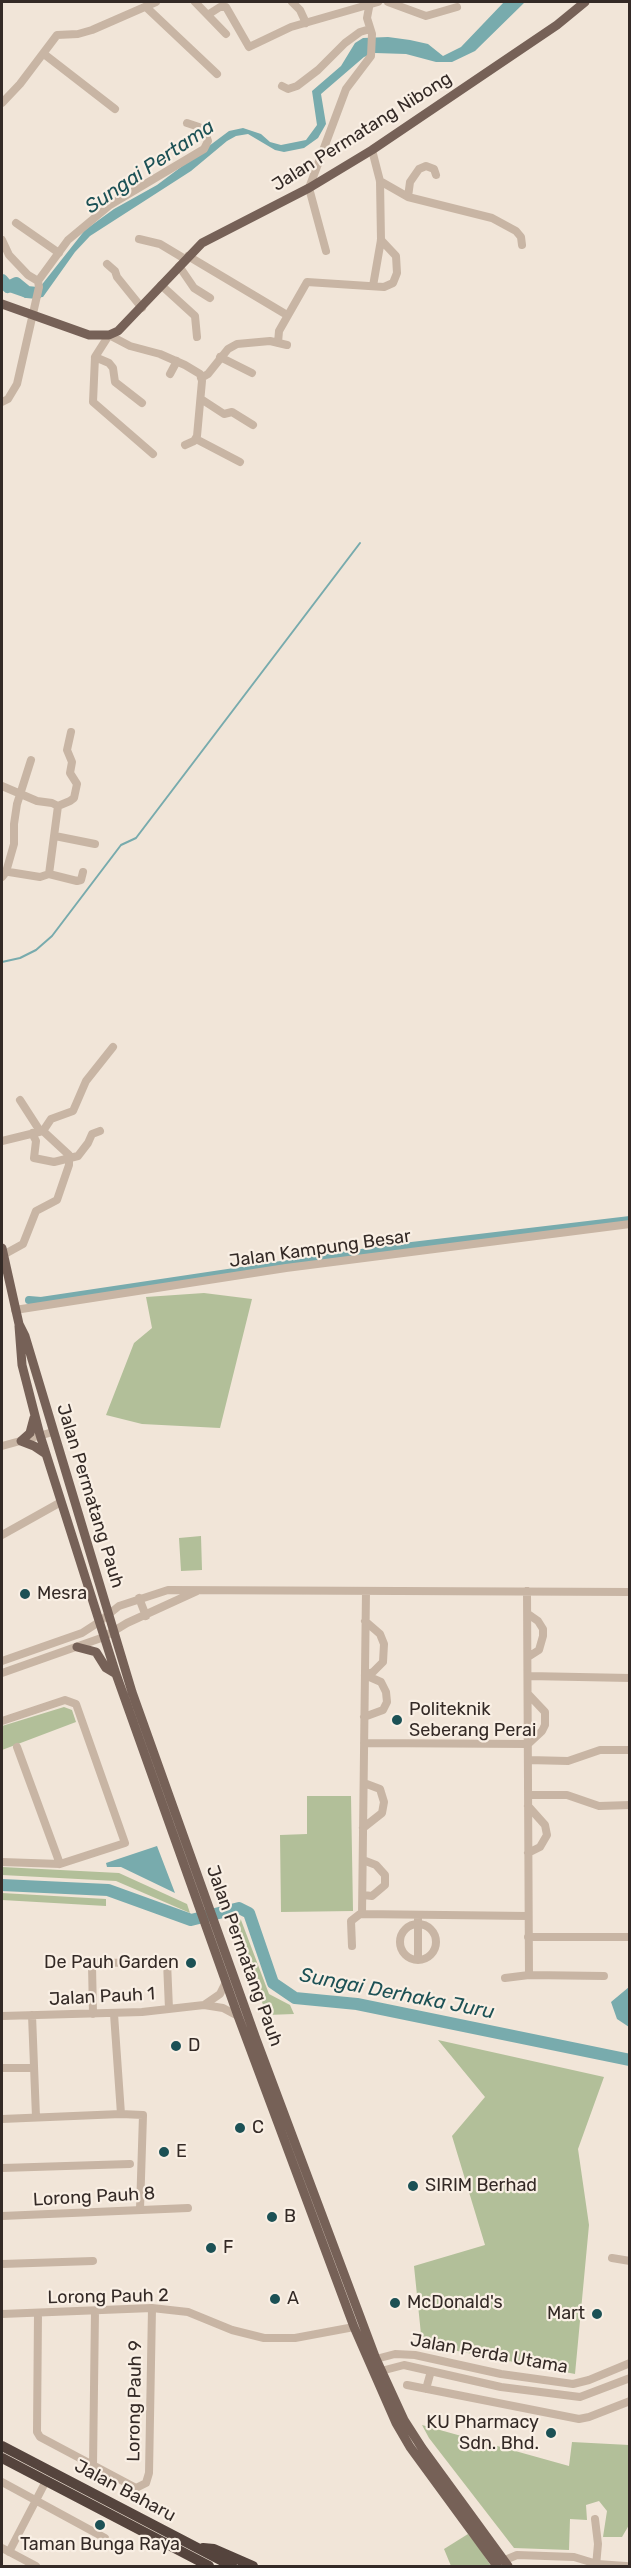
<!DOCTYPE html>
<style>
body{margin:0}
#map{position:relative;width:631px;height:2568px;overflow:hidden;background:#f1e5d8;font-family:Rubik,sans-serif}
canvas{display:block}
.frame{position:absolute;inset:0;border:3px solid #342a26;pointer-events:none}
</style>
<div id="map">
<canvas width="631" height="2568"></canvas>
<div class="frame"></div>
</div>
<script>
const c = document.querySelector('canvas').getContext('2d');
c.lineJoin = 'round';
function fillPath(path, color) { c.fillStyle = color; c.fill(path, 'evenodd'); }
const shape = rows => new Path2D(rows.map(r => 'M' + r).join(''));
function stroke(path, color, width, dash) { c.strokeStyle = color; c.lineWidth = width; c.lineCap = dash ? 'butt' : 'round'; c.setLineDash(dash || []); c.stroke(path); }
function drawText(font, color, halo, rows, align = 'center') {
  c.font = font + ' Rubik,sans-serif'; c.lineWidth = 4.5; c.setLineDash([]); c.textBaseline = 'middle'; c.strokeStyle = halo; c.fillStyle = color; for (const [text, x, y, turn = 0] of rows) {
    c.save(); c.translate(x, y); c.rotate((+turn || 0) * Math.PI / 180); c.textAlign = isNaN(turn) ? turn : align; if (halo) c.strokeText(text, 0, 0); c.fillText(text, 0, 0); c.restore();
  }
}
fillPath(shape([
 [204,1293,252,1299,220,1428,142,1424,106,1415,134,1343,152,1328,146,1297],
 [201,1536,202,1570,181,1571,179,1538],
 [64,1707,72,1710,76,1722,2,1750,2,1726],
 [307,1796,351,1796,353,1911,281,1912,280,1835,307,1834],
 [2,1867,119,1873,187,1904,190,1913,116,1881,2,1875],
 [2,1893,106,1899,106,1906,2,1900],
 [238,1917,241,1920,269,1994,290,2005,294,2014,267,2015,230,1920],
 [438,2040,604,2077,578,2149,589,2225,575,2374,422,2344,414,2266,485,2245,452,2136,485,2097],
 [422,2425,569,2466,572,2442,629,2445,629,2525,622,2537,603,2537,607,2511,599,2501,586,2505,587,2520,570,2519,569,2550,514,2548,429,2438],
 [468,2534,479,2548,491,2566,451,2566,444,2549]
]), '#b2bf99');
fillPath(shape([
 [504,2,525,2,475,51,452,62,436,62,406,54,375,53,364,57,321,94,326,124,318,138,304,148,284,152,275,150,248,134,236,136,227,141,191,171,90,236,75,252,43,297,26,298,6,291,2,285,2,275,18,288,32,290,40,287,85,230,114,209,157,185,229,131,243,128,261,134,270,142,281,145,306,140,317,125,312,91,341,66,355,43,363,38,388,37,410,40,428,44,443,56,461,47],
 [157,1846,175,1893,121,1867,107,1867,106,1863],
 [629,1987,629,2027,617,2019,611,2002]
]), '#78abad');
stroke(shape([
 [2,962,20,958,36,950,52,936,121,845,136,838,360,543]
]), '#78abad', 2);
stroke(shape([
 [29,1300,41,1301,395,1248,630,1220]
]), '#78abad', 8);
stroke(shape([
 [2,280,8,287,16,283,27,292,37,293],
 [2,1885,108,1890,191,1920,239,1908,249,1913,273,1983,295,1998,357,2004,630,2060]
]), '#78abad', 12);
stroke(shape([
 [195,2,226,34],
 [292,2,300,10,306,23],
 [388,2,426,16,457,7],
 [146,7,217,74],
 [209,14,220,7,226,7,249,47,291,27,378,2],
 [44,54,115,109],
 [282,86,288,89,297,86,318,70,345,43,360,32,370,29],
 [2,103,20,84,57,35,78,34,92,30,156,2],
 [372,150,380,181,381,240,373,286],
 [380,181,408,197,492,218,516,231,521,237,522,245],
 [408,197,410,182,419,169,426,166,434,169,436,175],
 [16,223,59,253],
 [139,239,160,244,185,259],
 [2,240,9,255,28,275,38,281,39,287,17,384,8,399,2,402],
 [326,251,309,188,346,89,371,56,372,34,367,18,370,2],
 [188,256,287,315],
 [107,264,115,271,117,277,142,308],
 [179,266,194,288,210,298],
 [38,281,68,240,110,205,204,149,208,141,206,135,199,127,187,123],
 [161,285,195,316,197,337],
 [278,343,279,331,307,282,384,287,393,283,397,273,396,256,381,240],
 [95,357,109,363,113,368,115,382,142,403],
 [220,357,252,373],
 [170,374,177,361],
 [201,378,208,374,228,349,237,344,270,341,287,345],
 [201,399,224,414,232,412,253,425],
 [196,439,240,462],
 [153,454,93,402,95,357,109,335,130,346,160,354,185,365,200,374,202,381,197,436,194,441,185,445],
 [2,786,37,801,52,803,58,806,70,801,74,798,77,784,70,773,72,762,67,750,71,732],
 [55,836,95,844],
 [6,872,14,844,14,824,17,804,31,760],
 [49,874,77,881,81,880,83,872],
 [2,877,6,872,9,872,40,877,49,874,58,806],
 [20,1100,40,1131],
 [32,1133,36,1141,34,1158,54,1162,78,1156,88,1143,92,1134,100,1131],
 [2,1141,43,1131,51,1119,73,1111,86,1081,113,1047],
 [3,1255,23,1244,36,1211,57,1200,69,1165,69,1155,43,1131],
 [15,1310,286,1268,630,1224],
 [2,1446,53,1432],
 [2,1535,61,1502],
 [527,1591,529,1975],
 [139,1598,146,1616],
 [528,1614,538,1621,543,1629,543,1636,539,1650,528,1657],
 [2,1661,82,1633,99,1622,119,1606,168,1590,630,1592],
 [2,1673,104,1637,127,1623,197,1591],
 [528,1676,630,1678],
 [364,1717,383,1710,387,1702,386,1692,381,1682,365,1675,373,1672,383,1662,384,1644,380,1634,365,1621],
 [2,1721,65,1700,76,1704,125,1843,60,1864,2,1862],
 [364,1743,528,1744,542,1731,545,1725,545,1712,528,1694],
 [17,1747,60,1864],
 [528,1760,568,1761,600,1750,630,1750],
 [528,1795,567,1795,599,1806,630,1805],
 [528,1806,545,1825,547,1835,540,1847,528,1853],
 [363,1828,382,1813,384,1802,380,1789,364,1783],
 [363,1895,372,1896,385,1885,385,1875,376,1865,363,1860],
 [362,1914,366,1591],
 [418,1919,418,1960],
 '400 1942a18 18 0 1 1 36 0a18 18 0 1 1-36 0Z',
 [528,1937,630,1937],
 [352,1946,351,1921,360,1914,528,1916],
 [505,1978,529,1975,604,1976],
 [204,2005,220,1994,226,1982],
 [93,2014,92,1965,96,1963,167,1962,169,2009],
 [114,2014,121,2114],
 [32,2015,36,2117],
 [2,2016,142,2012,204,2005,223,2008,238,2016],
 [2,2068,34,2068],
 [2,2119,121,2114,143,2115,140,2209],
 [2,2168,130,2164],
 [2,2216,188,2208],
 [612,2258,630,2261],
 [2,2264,93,2261],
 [38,2313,37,2432,40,2437,136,2488,146,2483,149,2473,152,2308],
 [2,2314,152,2308,188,2312,232,2330,264,2338,295,2338,354,2327],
 [376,2359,395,2354,415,2355,501,2374,573,2384,589,2380,630,2363],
 [381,2371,404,2365,501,2387,580,2397,630,2378],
 [407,2385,579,2419,589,2417,630,2401],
 [426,2389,431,2371],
 [93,2466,95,2311],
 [2,2482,105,2538],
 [595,2519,598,2544,596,2566],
 [2,2548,36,2566],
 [9,2552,46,2481],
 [505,2560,517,2555,574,2557,597,2564,626,2566]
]), '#c8b5a4', 8);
stroke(shape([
 [2,304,89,335,109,335,118,331,202,243,309,188,372,150,557,25,585,2],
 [2,1248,19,1324,25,1336,132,1692,256,2039,376,2359,404,2420,422,2448,508,2566],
 [19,1326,22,1365,40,1435,116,1674,238,2016,354,2327,396,2423,410,2447,497,2566],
 [34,1418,30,1433,21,1441,34,1446,46,1454],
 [77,1647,96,1652,106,1668,116,1674]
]), '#766157', 9);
stroke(shape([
 [2,2446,232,2566],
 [2,2458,209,2566],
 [203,2548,214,2549,253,2566]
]), '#55443d', 10);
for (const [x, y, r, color] of [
 [25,1594,6,"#1c5155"],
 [397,1720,6,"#1c5155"],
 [191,1963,6,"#1c5155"],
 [176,2046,6,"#1c5155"],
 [240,2128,6,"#1c5155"],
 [164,2152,6,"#1c5155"],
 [413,2186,6,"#1c5155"],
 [272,2217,6,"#1c5155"],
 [211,2248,6,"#1c5155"],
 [275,2299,6,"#1c5155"],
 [395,2303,6,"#1c5155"],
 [597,2314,6,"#1c5155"],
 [551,2433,6,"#1c5155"],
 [100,2525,6,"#1c5155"]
]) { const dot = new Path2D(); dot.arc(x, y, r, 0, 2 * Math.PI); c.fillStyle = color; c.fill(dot); stroke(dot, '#f9efe4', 2); }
drawText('18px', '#342a26', '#f9efe4', [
 ["Jalan Permatang Nibong",362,132,-32],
 ["Jalan Kampung Besar",320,1249,-8],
 ["Jalan Permatang Pauh",90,1496,73],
 ["Jalan Permatang Pauh",244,1956,70],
 ["Jalan Pauh 1",102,1997,-3],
 ["Lorong Pauh 8",94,2197,-3],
 ["Lorong Pauh 2",108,2297,-1],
 ["Jalan Perda Utama",489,2354,10],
 ["Lorong Pauh 9",135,2401,-89],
 ["Jalan Baharu",125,2491,28]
]);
drawText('18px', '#342a26', '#f9efe4', [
 ["Mesra",37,1594],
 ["Politeknik",409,1710],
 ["Seberang Perai",409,1731],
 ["De Pauh Garden",179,1963,"right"],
 ["D",188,2046],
 ["C",252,2128],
 ["E",176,2152],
 ["SIRIM Berhad",425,2186],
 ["B",284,2217],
 ["F",223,2248],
 ["A",287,2299],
 ["McDonald's",407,2303],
 ["Mart",585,2314,"right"],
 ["KU Pharmacy",539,2423,"right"],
 ["Sdn. Bhd.",539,2444,"right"],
 ["Taman Bunga Raya",100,2545,"center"]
], 'left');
drawText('italic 20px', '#1c5155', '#f9efe4', [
 ["Sungai Pertama",150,167,-34],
 ["Sungai Derhaka Juru",397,1994,11]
]);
</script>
